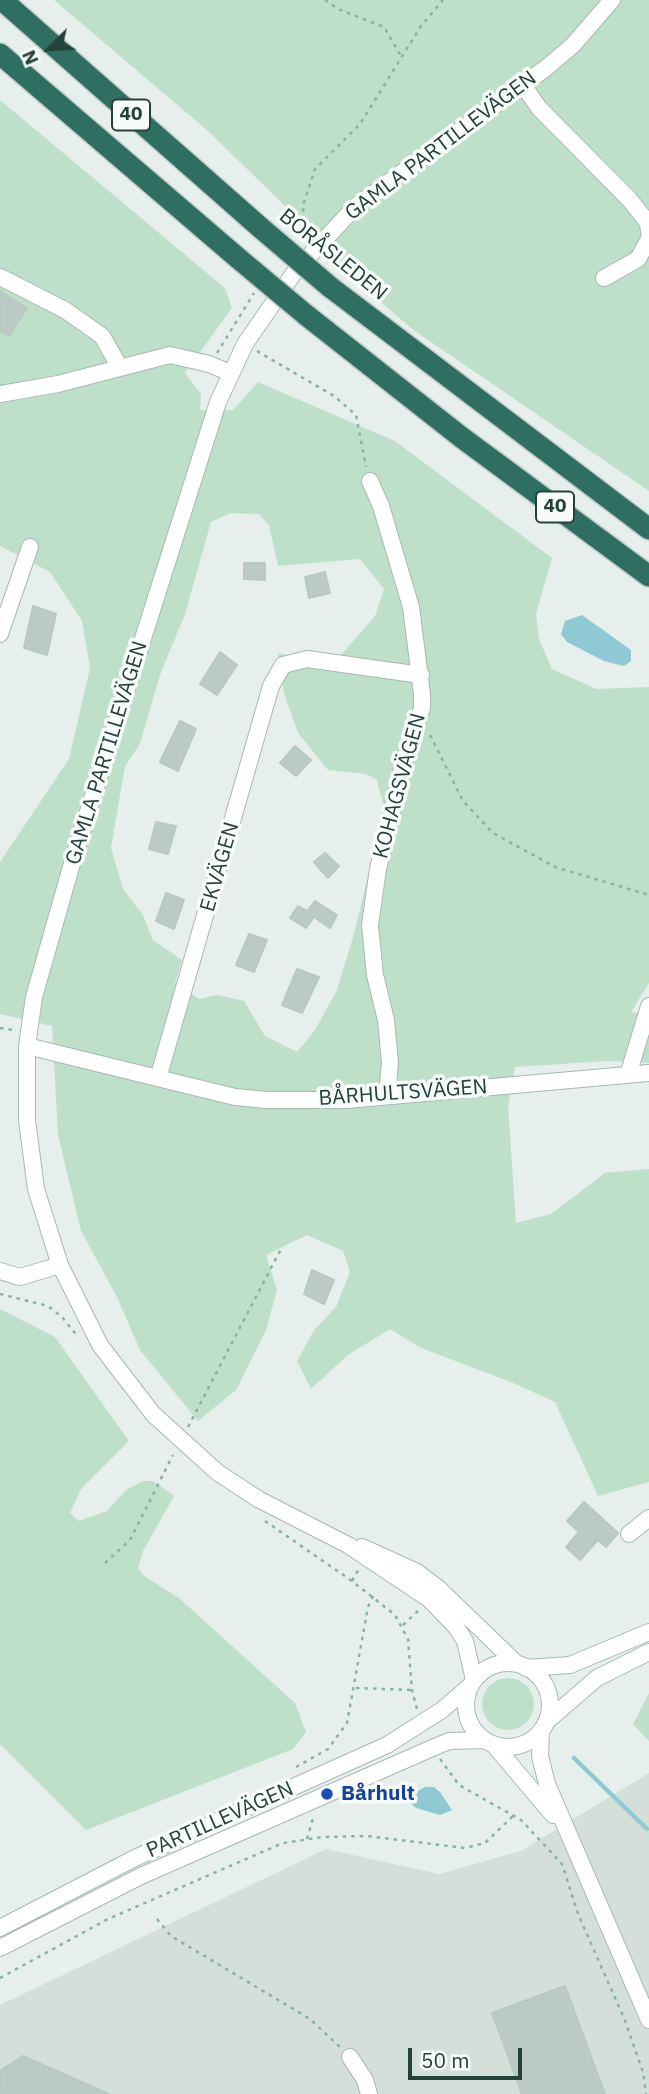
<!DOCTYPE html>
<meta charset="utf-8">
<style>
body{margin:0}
#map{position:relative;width:649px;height:2094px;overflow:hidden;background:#e6efeb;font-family:"IBM Plex Sans",sans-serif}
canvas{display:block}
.north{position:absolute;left:14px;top:14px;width:70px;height:70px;-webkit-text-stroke:5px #f7fbf9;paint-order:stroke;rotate:246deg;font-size:19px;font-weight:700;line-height:28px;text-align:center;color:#24423a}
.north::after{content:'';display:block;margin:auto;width:24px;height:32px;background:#24423a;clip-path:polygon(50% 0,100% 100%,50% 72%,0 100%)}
.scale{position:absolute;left:408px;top:2048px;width:114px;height:32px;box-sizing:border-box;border:4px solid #24423a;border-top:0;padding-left:9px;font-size:21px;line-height:24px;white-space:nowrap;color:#24423a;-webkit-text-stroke:5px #f7fbf9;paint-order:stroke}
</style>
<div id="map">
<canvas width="649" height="2094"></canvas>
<div class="north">N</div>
<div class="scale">50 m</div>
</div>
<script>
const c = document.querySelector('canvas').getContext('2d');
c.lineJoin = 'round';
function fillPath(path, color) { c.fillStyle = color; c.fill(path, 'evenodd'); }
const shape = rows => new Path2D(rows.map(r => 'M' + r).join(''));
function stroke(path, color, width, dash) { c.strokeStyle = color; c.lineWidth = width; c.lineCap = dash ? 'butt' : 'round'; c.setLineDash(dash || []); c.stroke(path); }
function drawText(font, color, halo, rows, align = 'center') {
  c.font = font + ' "IBM Plex Sans",sans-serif'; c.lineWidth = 7; c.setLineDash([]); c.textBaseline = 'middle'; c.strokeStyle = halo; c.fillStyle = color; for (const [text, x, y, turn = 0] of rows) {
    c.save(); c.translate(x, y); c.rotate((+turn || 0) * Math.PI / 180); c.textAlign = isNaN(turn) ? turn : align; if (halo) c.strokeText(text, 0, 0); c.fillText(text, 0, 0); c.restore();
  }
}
fillPath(shape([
 [649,1773,649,2094,0,2094,0,2005,326,1849,439,1874,521,1851]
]), '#d4dfda');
fillPath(shape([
 [54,0,649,0,649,491,412,329,347,273,280,201,208,131],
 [0,100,225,288,232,308,185,373,201,394,200,410,233,410,258,382,395,441,552,558,536,614,539,639,552,669,596,689,649,687,649,983,631,1012,649,1016,649,1063,608,1061,515,1067,508,1106,516,1223,551,1214,605,1173,649,1169,649,1482,598,1496,555,1402,511,1382,421,1348,390,1329,348,1355,311,1389,297,1361,314,1330,336,1307,350,1272,343,1251,307,1235,266,1255,277,1290,266,1330,236,1390,198,1421,140,1350,117,1297,81,1231,58,1135,52,1026,0,1014,0,862,69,759,90,668,82,621,50,572,0,546],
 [231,513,259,514,269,525,278,566,360,559,384,589,375,616,333,664,278,653,284,693,298,733,328,770,366,774,377,780,384,808,354,934,337,990,315,1030,297,1052,265,1036,244,1001,218,995,199,999,175,983,182,960,153,940,143,915,123,889,111,848,125,766,140,744,160,675,185,614,211,522],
 [0,1309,55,1337,129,1441,81,1489,70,1513,79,1521,107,1511,126,1490,143,1481,153,1481,174,1496,143,1551,138,1568,144,1576,179,1598,295,1703,306,1732,293,1749,86,1830,0,1744],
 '482 1704a26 26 0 1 1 52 0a26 26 0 1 1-52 0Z',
 [649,1693,649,1741,633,1724]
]), '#bfe0c8');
fillPath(shape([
 [582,615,631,650,631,661,624,666,604,661,567,642,561,634,565,621],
 [425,1787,434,1787,440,1792,452,1810,440,1815,416,1808,409,1802,411,1795]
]), '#8ec9d4');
stroke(shape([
 [574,1758,647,1829]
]), '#8ec9d4', 4.5);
const building = shape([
 [0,291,27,308,9,336,0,331,0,291],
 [244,563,265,563,265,580,244,579,244,563],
 [325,572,330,593,309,598,305,577,325,572],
 [33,606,56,614,47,655,24,648,33,606],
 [220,652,237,665,217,695,200,684,220,652],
 [180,721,196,729,178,771,160,762,180,721],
 [295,746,311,760,296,776,280,763,295,746],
 [156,822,176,826,168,854,149,849,156,822],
 [325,853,339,866,328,878,314,862,325,853],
 [166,893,184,900,174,929,156,921,166,893],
 [315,901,337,915,330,928,314,917,306,928,290,918,298,906,307,911,315,901],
 [249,934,267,940,254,972,236,965,249,934],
 [297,969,319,977,302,1013,282,1005,297,969],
 [312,1270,334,1280,324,1304,304,1294,312,1270],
 [584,1502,618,1533,606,1547,598,1540,580,1560,566,1547,579,1532,567,1521,584,1502],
 [565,1986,605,2094,522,2094,492,2013,565,1986],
 [23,2056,109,2094,0,2094,0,2071,23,2056]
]);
fillPath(building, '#bbcac4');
stroke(building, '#b8c9c2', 2);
const minor = shape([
 [523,85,539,108,630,200,648,223,649,232],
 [0,277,65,310,102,336,120,368],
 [604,278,638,259,649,239],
 [0,394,58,384,170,355,209,364,230,373],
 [370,481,381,506,411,607,422,694,422,708,403,764,378,869,370,925,375,975,386,1020,390,1063,387,1096],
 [0,634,30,547],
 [27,1046,235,1097,266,1100,347,1100,649,1073],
 [159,1075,271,686,283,665,307,659,421,675],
 [628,1075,649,1006],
 [0,1271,20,1277,60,1265],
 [629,1534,649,1518],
 [362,1547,417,1572,438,1588,517,1664],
 '466 1705a42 42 0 1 1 84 0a42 42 0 1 1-84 0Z',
 [526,1668,570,1665,649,1632],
 [474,1680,465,1641,456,1627,429,1599,348,1545,258,1499,217,1472,153,1414,100,1345,60,1265,36,1189,27,1120,27,1046,34,997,75,853,218,402,245,344,296,270,356,206,546,68,573,45,612,0],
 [546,1722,597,1678,649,1652],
 [541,1730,540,1756,547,1784,649,2020],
 [494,1745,553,1815],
 [0,1928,135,1858,387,1745,442,1710,471,1685],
 [0,1948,141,1876,430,1749,449,1741,485,1740],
 [350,2057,365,2080,369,2094]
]);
const highway = shape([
 [2,0,262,229],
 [0,54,239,259],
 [330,287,649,529],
 [306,315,461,437,649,576]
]);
stroke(minor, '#a8b8b2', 18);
stroke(highway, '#c2cac8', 24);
stroke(shape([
 [325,0,338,9,384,27,402,58],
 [300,236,304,230,303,205,315,169,360,124,421,26,443,0],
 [257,351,334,396,356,415,366,467],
 [217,353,254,293],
 [430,735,463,801,493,833,555,867,649,895],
 [0,1028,14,1030],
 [0,1294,48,1306,62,1317,78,1337],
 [188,1427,282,1247],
 [265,1521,352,1581,395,1615,408,1639,412,1690,417,1709],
 [105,1563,130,1540,173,1455],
 [352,1581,359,1569],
 [403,1625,418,1611],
 [356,1688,412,1690],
 [440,1759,459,1785,521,1820,562,1864,578,1914,624,2018,643,2072,646,2094],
 [296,1767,328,1749,347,1723,368,1607,373,1596],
 [307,1839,313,1818],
 [157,1919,171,1936,310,2019,340,2047],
 [0,1978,108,1919,283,1843,323,1837,367,1836,465,1848,485,1843,513,1816]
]), '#86b3a5', 2.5, [3.5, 5]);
stroke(minor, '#fff', 16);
stroke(highway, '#2f6f62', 21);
const highwayBridge = shape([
 [262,229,330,287],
 [239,259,306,315]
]);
stroke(highwayBridge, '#c2cac8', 24, []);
stroke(highwayBridge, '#2f6f62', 21);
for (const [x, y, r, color] of [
 [327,1794,7,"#1a4fb4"]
]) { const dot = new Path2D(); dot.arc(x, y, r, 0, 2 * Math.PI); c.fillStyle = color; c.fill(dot); stroke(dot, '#f7fbf9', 2.5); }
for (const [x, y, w] of [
 [131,115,38],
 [555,507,38]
]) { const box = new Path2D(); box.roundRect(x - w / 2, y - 15.5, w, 31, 5); c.fillStyle = '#f7fbf9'; c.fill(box); stroke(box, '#24423a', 2); }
drawText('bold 19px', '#24423a', null, [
 ["40",131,115],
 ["40",555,507]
]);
drawText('21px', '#24423a', '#f7fbf9', [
 ["GAMLA PARTILLEVÄGEN",441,146,-37],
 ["BORÅSLEDEN",333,255,39],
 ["GAMLA PARTILLEVÄGEN",107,753,-73],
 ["KOHAGSVÄGEN",400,786,-75],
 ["EKVÄGEN",220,867,-74],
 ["BÅRHULTSVÄGEN",403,1093,-4],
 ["PARTILLEVÄGEN",220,1820,-24]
]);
drawText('bold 21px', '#164399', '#f7fbf9', [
 ["Bårhult",341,1794]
], 'left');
</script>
